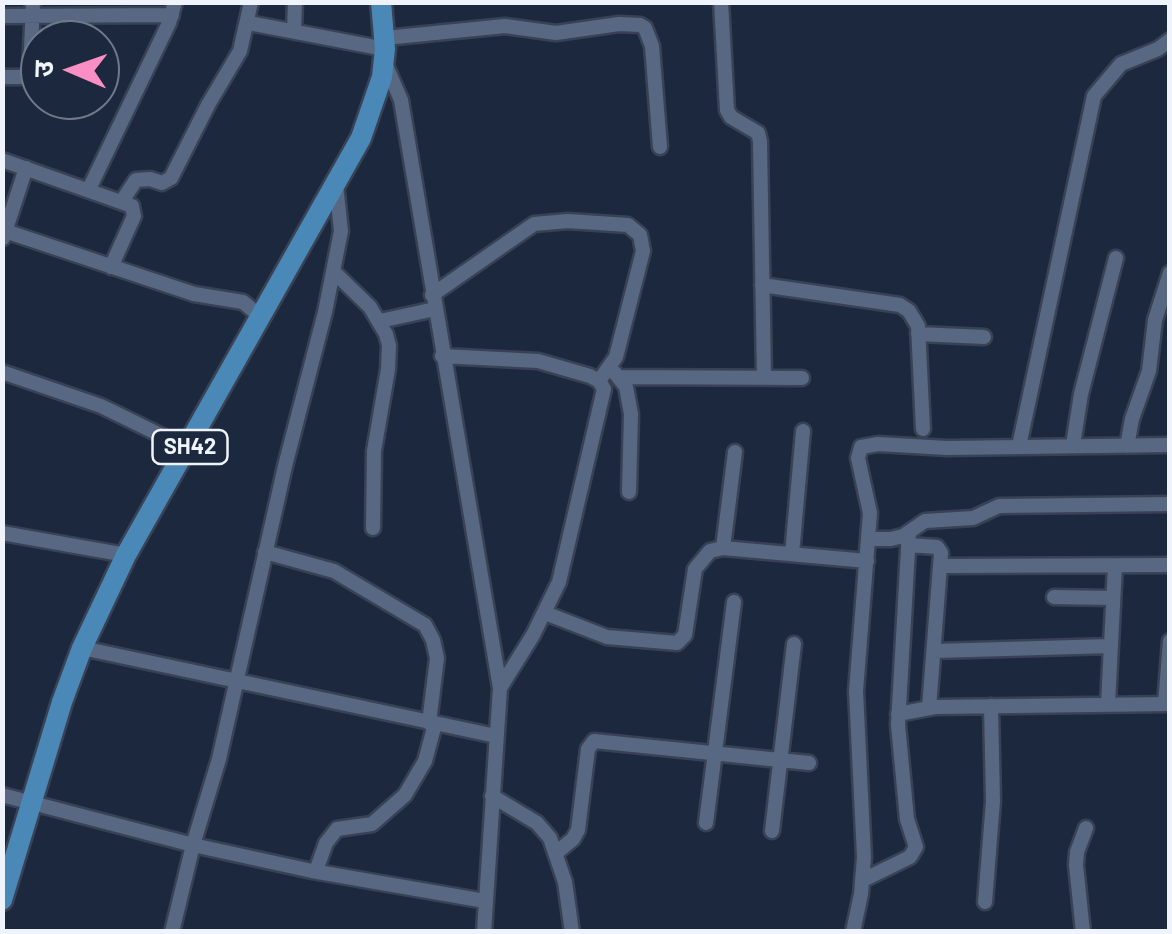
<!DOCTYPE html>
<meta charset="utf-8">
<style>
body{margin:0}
#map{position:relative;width:1172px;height:934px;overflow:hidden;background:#1b283e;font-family:Barlow,"Noto Sans Devanagari",sans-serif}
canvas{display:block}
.frame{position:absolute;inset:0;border:5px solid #eef3fc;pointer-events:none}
.north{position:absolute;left:20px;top:20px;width:100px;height:100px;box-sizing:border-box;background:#1b283e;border:2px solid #6f798a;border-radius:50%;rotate:272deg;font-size:28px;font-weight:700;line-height:40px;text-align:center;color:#eef3fc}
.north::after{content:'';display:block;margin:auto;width:35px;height:45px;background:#fb8fc5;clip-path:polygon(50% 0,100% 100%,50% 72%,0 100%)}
</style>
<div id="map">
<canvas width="1172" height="934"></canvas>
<div class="frame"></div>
<div class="north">उ</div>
</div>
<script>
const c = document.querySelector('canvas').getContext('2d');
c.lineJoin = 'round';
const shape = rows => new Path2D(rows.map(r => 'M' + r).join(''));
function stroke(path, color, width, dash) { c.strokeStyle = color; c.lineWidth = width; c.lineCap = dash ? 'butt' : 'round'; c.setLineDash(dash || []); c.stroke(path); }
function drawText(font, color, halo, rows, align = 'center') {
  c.font = font + ' Barlow,sans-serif'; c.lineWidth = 9; c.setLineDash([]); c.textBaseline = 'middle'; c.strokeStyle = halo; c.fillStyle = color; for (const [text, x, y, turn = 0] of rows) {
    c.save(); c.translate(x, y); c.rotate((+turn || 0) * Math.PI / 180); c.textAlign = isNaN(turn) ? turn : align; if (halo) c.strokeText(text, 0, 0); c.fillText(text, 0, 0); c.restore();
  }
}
const minor = shape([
 [721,2,727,110,731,117,758,133,760,141,764,378],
 [2,16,172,15],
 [249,23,385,49],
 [294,31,295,2],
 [385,38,505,26,556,33,619,24,640,25,645,28,652,46,660,147],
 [384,61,401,100,500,688,484,932],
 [2,77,24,77,30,72,33,2],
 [2,160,132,206,134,216,111,267],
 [89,189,169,23,175,2],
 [122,201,136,180,150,179,162,183,171,178,208,105,240,51,251,2],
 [2,230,194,294,243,302,261,317],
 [3,238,26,168],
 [333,271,370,307,386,334,389,345,388,369,374,451,373,528],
 [762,285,900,305,909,311,918,326,923,429],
 [432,295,534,224,568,221,628,225,640,235,643,251,616,357,599,381],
 [380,321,435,309],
 [918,334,984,337],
 [442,356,538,361,590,376,599,381,604,389,559,582,533,635,500,688],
 [2,372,101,406,189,449],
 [615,373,626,387,631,414,629,492],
 [619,377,802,378],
 [1073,445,1081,394,1116,258],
 [1019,446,1094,96,1121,64,1158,49,1170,40],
 [1127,446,1132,419,1149,371,1155,320,1170,273],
 [2,533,126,555],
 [868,539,891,539,903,536,925,521,973,518,999,506,1170,504],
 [908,545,937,547,941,553,929,708],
 [723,548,735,452],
 [265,552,334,571,425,625,433,640,437,658,429,723],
 [792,554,803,431],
 [942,566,1170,565],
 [1054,597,1113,598],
 [545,613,607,637,677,643,685,635,695,569,710,551,723,548,867,561],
 [82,648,496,736],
 [934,651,1111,646],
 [1108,704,1115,566],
 [1165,704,1170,641],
 [898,714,935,707,1170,704],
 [2,795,193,845,312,871,317,868,326,843,337,829,372,824,405,795,425,761,435,724],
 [492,796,537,823,550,838,565,882,572,932],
 [706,823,734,602],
 [772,831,794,644],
 [556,853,573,839,578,830,588,749,594,741,809,763],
 [312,871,485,901],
 [863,880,910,857,916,847,907,819,898,725,909,532],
 [985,902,993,801,991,706],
 [172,932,193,845,219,759,285,466,325,312,341,231,336,184],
 [853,932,861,894,864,857,856,691,870,513,858,458,861,447,878,444,947,448,1170,445],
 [1083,932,1076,865,1077,852,1086,828]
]);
const primary = shape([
 [2,900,62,702,82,648,126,555,361,138,382,77,385,49,381,2]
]);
stroke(minor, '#384254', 19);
stroke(primary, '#384254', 25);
stroke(minor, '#586882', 14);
stroke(primary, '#4988b7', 20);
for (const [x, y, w] of [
 [190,447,75]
]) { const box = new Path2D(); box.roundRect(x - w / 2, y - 17, w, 34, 8); c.fillStyle = '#1b283e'; c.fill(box); stroke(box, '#eef3fc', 2.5); }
drawText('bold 22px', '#eef3fc', null, [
 ["SH42",190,447]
]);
</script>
